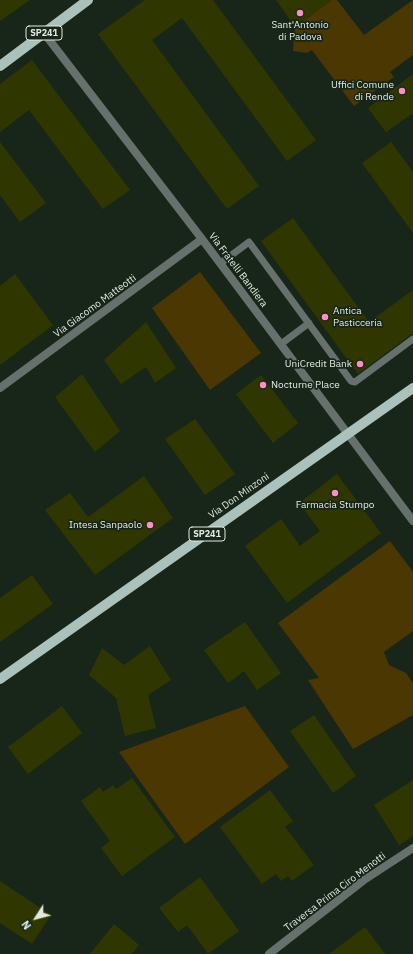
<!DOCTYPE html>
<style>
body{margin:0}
#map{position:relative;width:413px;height:954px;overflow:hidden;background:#18261a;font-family:"IBM Plex Sans",sans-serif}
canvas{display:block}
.north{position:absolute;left:16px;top:898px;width:40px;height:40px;-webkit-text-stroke:3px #18261a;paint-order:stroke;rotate:234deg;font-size:11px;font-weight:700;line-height:16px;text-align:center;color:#e1eae2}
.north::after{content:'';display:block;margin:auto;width:14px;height:18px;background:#e1eae2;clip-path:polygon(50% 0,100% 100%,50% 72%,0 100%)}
</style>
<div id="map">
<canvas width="413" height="954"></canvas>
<div class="north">N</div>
</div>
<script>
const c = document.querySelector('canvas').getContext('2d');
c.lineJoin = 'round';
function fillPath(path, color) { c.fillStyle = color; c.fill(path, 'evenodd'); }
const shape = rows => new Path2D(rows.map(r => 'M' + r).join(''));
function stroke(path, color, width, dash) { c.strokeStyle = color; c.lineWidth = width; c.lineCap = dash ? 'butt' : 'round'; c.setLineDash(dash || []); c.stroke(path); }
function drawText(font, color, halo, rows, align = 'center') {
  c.font = font + ' "IBM Plex Sans",sans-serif'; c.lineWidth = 3.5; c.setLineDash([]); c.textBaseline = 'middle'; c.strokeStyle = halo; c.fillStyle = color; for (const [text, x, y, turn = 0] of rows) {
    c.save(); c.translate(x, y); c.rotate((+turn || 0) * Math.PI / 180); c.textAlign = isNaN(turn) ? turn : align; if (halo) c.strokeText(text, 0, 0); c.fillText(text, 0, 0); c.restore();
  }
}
fillPath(shape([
 [332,0,337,0,364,35,413,0,413,55,390,72,394,77,354,106,312,50,307,53,293,51,295,27],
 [200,272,261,353,210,390,152,308],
 [390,541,413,572,413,631,384,652,389,665,406,673,413,683,413,715,353,749,308,680,319,678,278,623],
 [245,706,289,767,185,844,119,752]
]), '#4b3701');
fillPath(shape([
 [0,0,30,0,0,21],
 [145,0,213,0,316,140,287,161,182,18,152,40,259,186,227,209,98,34],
 [276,0,332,0,295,27],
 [32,60,130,190,103,209,29,110,0,132,0,84],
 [413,74,413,113,386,132,368,108],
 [0,142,46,203,20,222,0,195],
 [391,142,413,172,413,233,362,163],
 [293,218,369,322,413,290,413,333,358,374,261,241],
 [15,274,53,325,0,365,0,286],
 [146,322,176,368,155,383,146,367,121,384,104,360],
 [82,374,120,431,95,452,55,397],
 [261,375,298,423,273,443,236,394],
 [195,419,235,474,205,495,165,439],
 [337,474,381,533,287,603,245,546,281,519,300,546,320,531,299,503],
 [144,476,173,518,95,575,45,510,70,493,88,517],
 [32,575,53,604,0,642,0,598],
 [245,622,281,673,257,690,244,671,228,683,204,650],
 [150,646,171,680,148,695,156,728,125,736,116,698,89,675,102,648,124,665],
 [62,706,82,733,28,774,8,747],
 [314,715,356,776,333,793,290,731],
 [132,778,175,837,122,876,101,848,110,841,81,801,100,787,103,792,113,785,116,789],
 [413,780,413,836,399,845,374,805],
 [270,790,293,821,285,827,314,865,292,881,288,876,281,881,276,874,262,884,220,827],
 [200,877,239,931,208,954,187,925,178,932,159,908],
 [0,881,51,915,32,944,0,923],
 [114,924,139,945,132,954,90,954],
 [365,927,385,954,329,954]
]), '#303600');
stroke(shape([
 [221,263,249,242,351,381,355,382,413,339],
 [281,344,309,323]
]), '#66716e', 7);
stroke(shape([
 [44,33,202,239,413,521],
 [0,388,202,239],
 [269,954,364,880,413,848]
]), '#66716e', 8);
stroke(shape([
 [0,66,88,0],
 [0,679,413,388]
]), '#abc1bc', 10);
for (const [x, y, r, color] of [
 [300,13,4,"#fb8fc4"],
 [402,91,4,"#fb8fc4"],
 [325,317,4,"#fb8fc4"],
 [360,364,4,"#fb8fc4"],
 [263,385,4,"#fb8fc4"],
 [335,493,4,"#fb8fc4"],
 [150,525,4,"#fb8fc4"]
]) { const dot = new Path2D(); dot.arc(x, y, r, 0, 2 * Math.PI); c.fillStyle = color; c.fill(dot); stroke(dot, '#18261a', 1.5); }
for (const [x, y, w] of [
 [44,33,36],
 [207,534,36]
]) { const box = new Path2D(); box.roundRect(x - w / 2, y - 7, w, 14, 3); c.fillStyle = '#18261a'; c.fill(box); stroke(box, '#e1eae2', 1); }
drawText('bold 9px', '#e1eae2', null, [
 ["SP241",44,33],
 ["SP241",207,534]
]);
drawText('10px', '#e1eae2', '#18261a', [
 ["Sant'Antonio",300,25,"center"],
 ["di Padova",300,37,"center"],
 ["Uffici Comune",394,85],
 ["di Rende",394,97],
 ["Antica",333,311,"left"],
 ["Pasticceria",333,323,"left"],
 ["UniCredit Bank",352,364],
 ["Nocturne Place",271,385,"left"],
 ["Farmacia Stumpo",335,505,"center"],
 ["Intesa Sanpaolo",142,525]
], 'right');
drawText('10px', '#e1eae2', '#18261a', [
 ["Via Fratelli Bandiera",238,270,53],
 ["Via Giacomo Matteotti",95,306,-36],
 ["Via Don Minzoni",239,496,-35],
 ["Traversa Prima Ciro Menotti",335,892,-37]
]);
</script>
